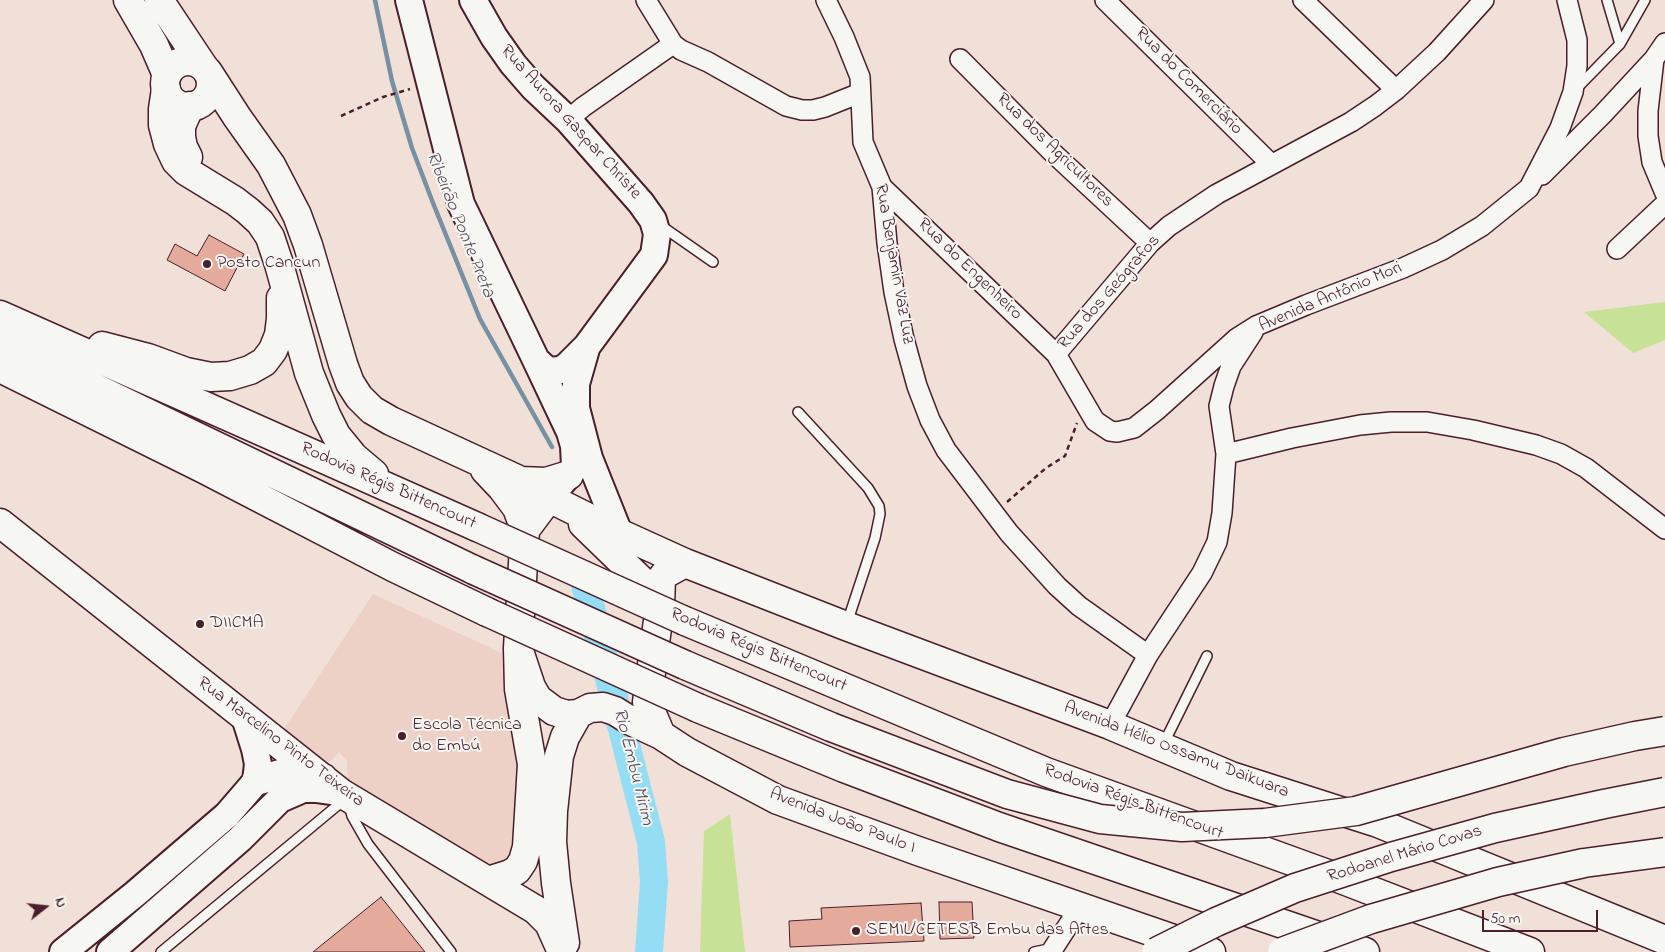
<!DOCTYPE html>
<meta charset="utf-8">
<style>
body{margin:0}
#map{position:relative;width:1665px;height:952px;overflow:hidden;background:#f1e0d8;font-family:"Indie Flower",sans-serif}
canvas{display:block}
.north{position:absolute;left:20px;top:882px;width:50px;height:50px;-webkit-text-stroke:4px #f6f6f2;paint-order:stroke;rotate:74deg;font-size:14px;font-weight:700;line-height:20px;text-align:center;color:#4a1f2b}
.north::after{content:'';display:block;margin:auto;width:18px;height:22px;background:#4a1f2b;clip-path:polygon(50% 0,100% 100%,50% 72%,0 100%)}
.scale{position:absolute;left:1482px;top:910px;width:116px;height:22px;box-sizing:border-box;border:2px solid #4a1f2b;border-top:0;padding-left:6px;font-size:15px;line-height:18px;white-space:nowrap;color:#4a1f2b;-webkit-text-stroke:4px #f6f6f2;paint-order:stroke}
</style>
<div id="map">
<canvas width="1665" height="952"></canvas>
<div class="north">N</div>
<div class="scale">50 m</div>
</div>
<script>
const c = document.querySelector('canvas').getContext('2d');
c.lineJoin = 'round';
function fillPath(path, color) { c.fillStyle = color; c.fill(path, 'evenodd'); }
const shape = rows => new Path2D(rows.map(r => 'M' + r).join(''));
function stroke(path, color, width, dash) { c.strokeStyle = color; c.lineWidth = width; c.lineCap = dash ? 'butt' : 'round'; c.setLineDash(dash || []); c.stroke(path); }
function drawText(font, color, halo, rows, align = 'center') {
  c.font = font + ' "Indie Flower",sans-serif'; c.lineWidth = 4; c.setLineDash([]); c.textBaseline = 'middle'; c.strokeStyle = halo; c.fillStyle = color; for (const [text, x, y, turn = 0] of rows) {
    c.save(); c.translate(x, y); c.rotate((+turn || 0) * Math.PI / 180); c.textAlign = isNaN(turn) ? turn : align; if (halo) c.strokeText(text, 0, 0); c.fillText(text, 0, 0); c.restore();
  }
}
fillPath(shape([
 [373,594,502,653,505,695,514,742,521,752,510,860,491,867,348,779,347,761,339,752,327,765,284,729]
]), '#edd0c6');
fillPath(shape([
 [1665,302,1665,340,1633,353,1584,312],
 [730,814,745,952,700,952,704,831]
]), '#c7e197');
stroke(shape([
 [375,0,392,81,412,148,433,203,480,319,552,447]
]), '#7691a4', 4.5);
stroke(shape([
 [585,585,651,842,654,882,649,952]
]), '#94ddf5', 28);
const building = shape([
 [209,235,244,254,225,291,167,260,175,244,197,256,209,235],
 [381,897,425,952,313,952,381,897],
 [939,902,972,902,974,938,940,939,939,902],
 [921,903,924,941,790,947,789,921,822,919,821,908,921,903]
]);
fillPath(building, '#e4ab9d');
stroke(building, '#4a1f2b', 1);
const lane = shape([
 [1607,0,1620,44],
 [1577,88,1620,44,1645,0],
 [660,225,713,262],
 [798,412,868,488,879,506,880,514,875,538,847,623],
 [1163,745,1207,656],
 [349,805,352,816,368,844,451,952],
 [161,952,344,800],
 [1034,952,1053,948]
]);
const street = shape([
 [646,0,673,44],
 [826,0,844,37,860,77,863,142,882,187,887,243,894,292,904,339,917,386,930,420,946,450,1009,533,1057,586,1079,606,1148,655],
 [1105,0,1271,164],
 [1303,0,1396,90],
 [1484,0,1437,52,1396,90,1375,106,1351,122,1217,194,1169,226,1150,243,1056,354,1095,421,1110,431,1117,432,1134,428,1157,410,1237,338,1256,326,1306,305,1403,268,1442,250,1482,226,1529,188,1560,128,1573,92,1577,66,1577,40,1567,0],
 [960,59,1052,152,1150,243],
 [1654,59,1648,111,1648,136,1652,162,1665,193],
 [568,120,583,107,673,44,681,50,708,62,786,106,802,110,813,110,825,107,860,93],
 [1542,175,1603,114,1654,59,1665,43],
 [882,187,1056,354],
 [1617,249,1665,204],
 [1226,454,1292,438,1360,425,1391,422,1427,422,1473,430,1536,445,1561,454,1586,468,1665,529],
 [1110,725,1148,655,1202,573,1217,542,1222,513,1226,454,1219,406,1224,386,1231,366,1253,332],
 [1051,952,1080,907]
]);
const secondary = shape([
 [409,0,461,204,536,360,570,432,574,446,575,467,554,492],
 [473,0,494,37,513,64,533,87,568,120,641,203,653,220,657,234,654,255,587,346,566,367,560,370,548,371,536,360],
 [586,349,576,384,576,408,589,458,619,533],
 [63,952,135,894,227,815,252,786,256,781,258,764,255,749,245,717],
 [110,952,240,839,280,799,303,789,316,789,337,792]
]);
const primary = shape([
 [128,0,154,45,167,75],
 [159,0,203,66],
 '165 84a23 23 0 1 1 46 0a23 23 0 1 1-46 0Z',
 [208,72,237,117,271,165,297,215,308,245,343,364,350,383,359,397,372,410,391,421,521,481,557,502,619,533,685,563,846,626,1110,725,1231,776,1378,823,1665,940],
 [485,470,502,488,517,508,525,530],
 [521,481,546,482,569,475],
 [0,523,341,793,536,910,549,923,562,952],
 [583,524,649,588],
 [518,648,531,687,538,699,554,711,567,715,578,714,590,708,603,707,615,711,631,721,661,735,687,752,778,800,918,851,1211,952],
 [661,735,647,702,660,606,661,579,665,574,685,563],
 [256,781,280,774,323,778],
 [488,881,510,874,517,870,523,861,527,847,532,764,519,689,518,648,525,530,549,498],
 [565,943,556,883,552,842,553,811,559,756,565,737,578,714]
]);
const highway = shape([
 [166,89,163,109,163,125,168,144,176,161,186,171,235,201,248,211,260,222,270,237,279,264,309,373,326,415,336,435,354,457,374,474],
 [188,157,183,147,181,137,181,126,190,106],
 [0,315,477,527],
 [0,342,474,570],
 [102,346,148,358,186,372,211,377,230,376,250,370,264,362,273,350,279,335,281,319,281,298],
 [0,368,204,469,393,567,487,612],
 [685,621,1046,772,1333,876,1530,952],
 [685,665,831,727],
 [698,708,844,768,999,827,1365,952]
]);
stroke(lane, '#4a1f2b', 12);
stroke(street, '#4a1f2b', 22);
stroke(secondary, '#4a1f2b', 30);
stroke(primary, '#4a1f2b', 31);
stroke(highway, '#4a1f2b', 31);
stroke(shape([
 [341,116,383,97,410,89],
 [1007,502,1046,468,1065,456,1077,423]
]), '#4a1f2b', 2.5, [5, 4]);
stroke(lane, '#f6f6f2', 9);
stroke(street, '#f6f6f2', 19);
stroke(secondary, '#f6f6f2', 26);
stroke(primary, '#f6f6f2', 28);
stroke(highway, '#f6f6f2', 28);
const highwayBridge = shape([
 [477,527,685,621],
 [474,570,685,665],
 [487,612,698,708],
 [831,727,1007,794,1100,819,1182,827,1265,823,1356,811,1564,752,1635,736,1665,731],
 [1156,952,1216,922,1295,888,1391,857,1495,828,1604,804,1665,792],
 [1282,952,1371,919,1498,882,1584,863,1665,852]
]);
stroke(highwayBridge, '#4a1f2b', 31, []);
stroke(highwayBridge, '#f6f6f2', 28);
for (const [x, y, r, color] of [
 [207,264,5,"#4a1f2b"],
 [200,624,5,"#4a1f2b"],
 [402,736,5,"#4a1f2b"],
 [856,931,5,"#4a1f2b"]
]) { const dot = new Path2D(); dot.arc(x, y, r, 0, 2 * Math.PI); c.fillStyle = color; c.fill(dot); stroke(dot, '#f6f6f2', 2); }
drawText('18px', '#4a1f2b', '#f6f6f2', [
 ["Rua do Comerciário",1188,82,45],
 ["Rua Aurora Gaspar Christe",570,123,48],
 ["Rua dos Agricultores",1054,151,44],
 ["Rua Benjamin Vaz Luz",893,264,80],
 ["Rua do Engenheiro",969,270,44],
 ["Rua dos Geógrafos",1110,293,-49],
 ["Avenida Antônio Mori",1331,298,-23],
 ["Rodovia Régis Bittencourt",388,487,24],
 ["Rodovia Régis Bittencourt",758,651,23],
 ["Rua Marcelino Pinto Teixeira",280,743,37],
 ["Avenida Hélio Ossamu Daikuara",1176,751,21],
 ["Rodovia Régis Bittencourt",1133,803,20],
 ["Avenida João Paulo I",842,822,21],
 ["Rodoanel Mário Covas",1405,855,-17]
]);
drawText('18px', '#4a1f2b', '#f6f6f2', [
 ["Posto Cancun",217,264],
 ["DIICMA",210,624],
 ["Escola Técnica",412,726],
 ["do Embú",412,747],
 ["SEMIL/CETESB Embu das Artes",866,931]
], 'left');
drawText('italic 19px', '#5c4e5e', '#f6f6f2', [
 ["Ribeirão Ponte Preta",459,225,68],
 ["Rio Embu Mirim",632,767,76]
]);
</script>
